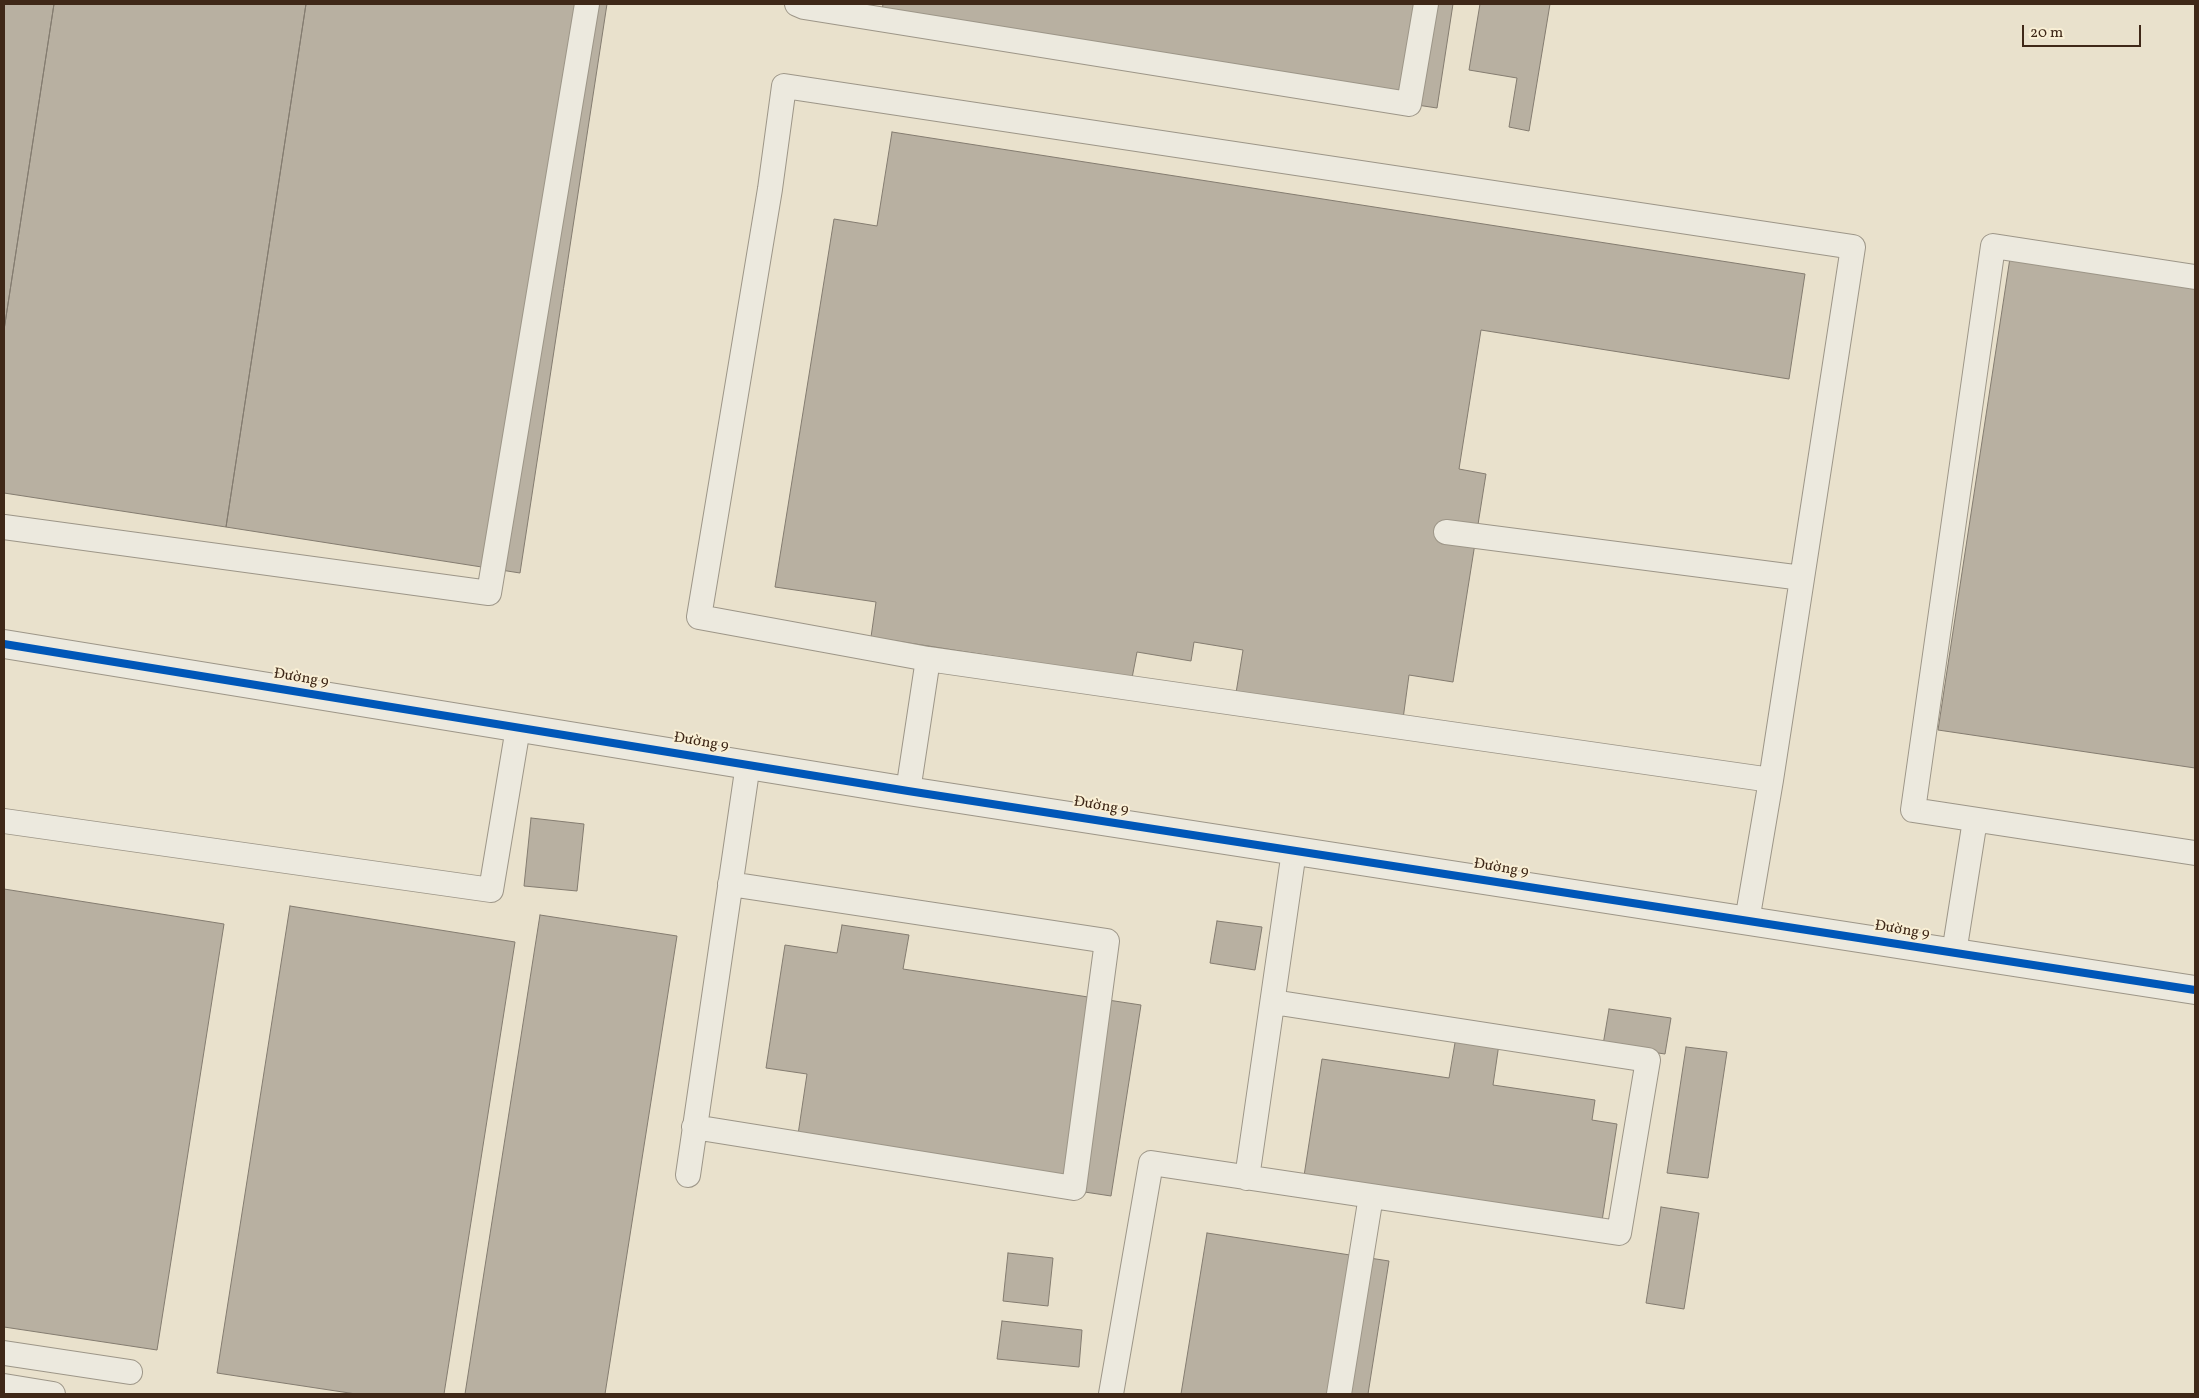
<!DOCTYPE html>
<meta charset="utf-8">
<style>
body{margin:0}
#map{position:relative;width:2199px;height:1398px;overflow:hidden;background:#e9e1cc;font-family:Vollkorn,serif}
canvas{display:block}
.frame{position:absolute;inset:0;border:5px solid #3f2818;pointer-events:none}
.scale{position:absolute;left:2022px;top:25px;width:119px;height:22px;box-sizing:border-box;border:2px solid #3f2818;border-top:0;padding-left:6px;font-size:15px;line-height:18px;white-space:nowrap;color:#3f2818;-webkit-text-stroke:4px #f9efd5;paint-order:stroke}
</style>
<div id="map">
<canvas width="2199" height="1398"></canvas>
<div class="frame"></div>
<div class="scale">20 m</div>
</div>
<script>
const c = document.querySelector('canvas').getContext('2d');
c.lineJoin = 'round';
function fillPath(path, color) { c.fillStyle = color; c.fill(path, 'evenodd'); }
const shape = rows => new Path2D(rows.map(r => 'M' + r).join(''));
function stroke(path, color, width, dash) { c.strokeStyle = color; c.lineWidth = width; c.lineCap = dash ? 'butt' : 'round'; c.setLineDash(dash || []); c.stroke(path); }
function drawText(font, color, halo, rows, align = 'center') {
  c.font = font + ' Vollkorn,serif'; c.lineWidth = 4; c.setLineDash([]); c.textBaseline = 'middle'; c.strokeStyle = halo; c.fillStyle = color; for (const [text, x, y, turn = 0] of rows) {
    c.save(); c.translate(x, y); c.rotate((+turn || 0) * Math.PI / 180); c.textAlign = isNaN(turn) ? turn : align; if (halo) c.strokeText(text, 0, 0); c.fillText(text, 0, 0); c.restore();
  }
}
const building = shape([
 [4,4,54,4,4,330,4,4],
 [54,4,306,4,226,527,4,493,4,330,54,4],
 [306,4,607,4,520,573,226,527,306,4],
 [883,4,1453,4,1437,108,880,24,883,4],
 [1480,4,1550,4,1529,131,1509,127,1517,78,1469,70,1480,4],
 [892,132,1805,274,1789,379,1481,330,1459,469,1486,474,1453,682,1409,675,1403,719,1236,693,1243,650,1194,642,1191,661,1137,652,1132,678,871,637,876,602,775,587,834,219,877,226,892,132],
 [2010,258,2195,285,2195,768,1938,730,2010,258],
 [531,818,584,824,577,891,524,886,531,818],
 [4,889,224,924,157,1350,4,1327,4,889],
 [290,906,515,942,444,1394,356,1394,217,1373,290,906],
 [540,915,677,936,605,1394,465,1394,540,915],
 [1217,921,1262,927,1255,970,1210,963,1217,921],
 [842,925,909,935,903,969,1141,1005,1111,1196,796,1148,807,1074,766,1068,785,945,837,953,842,925],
 [1609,1009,1671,1018,1665,1054,1603,1045,1609,1009],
 [1456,1037,1499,1044,1493,1085,1595,1100,1592,1120,1617,1124,1600,1234,1302,1189,1322,1059,1449,1078,1456,1037],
 [1686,1047,1727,1052,1708,1178,1667,1173,1686,1047],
 [1661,1207,1699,1213,1684,1309,1646,1303,1661,1207],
 [1207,1233,1389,1261,1368,1394,1181,1394,1207,1233],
 [1008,1253,1053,1258,1048,1306,1003,1301,1008,1253],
 [1002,1321,1082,1330,1079,1367,997,1359,1002,1321]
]);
fillPath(building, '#b8b0a1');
stroke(building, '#847c70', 1);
const lane = shape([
 [797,4,804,7,1409,104,1426,4],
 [2195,277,1993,246,1913,810,2195,853],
 [4,527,489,593,587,4],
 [1446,532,1802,578],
 [908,791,928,659],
 [4,821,491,890,518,728],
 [1747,921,1771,780,1853,247,784,86,770,189,699,617,928,659,1771,780],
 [1954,953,1975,820],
 [694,1127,1074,1188,1107,941,730,884],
 [688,1175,748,764],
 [1247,1178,1294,851],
 [4,1353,130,1372],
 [4,1386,53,1394],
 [1111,1394,1151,1163,1619,1233,1648,1060,1273,1002],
 [1339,1394,1371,1196]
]);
const street = shape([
 [4,644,908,791,2195,990]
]);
stroke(lane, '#9d9688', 26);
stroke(street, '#9d9688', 30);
stroke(lane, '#ece9de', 24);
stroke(street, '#ece9de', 28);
stroke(shape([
 [4,644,908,791,2195,990]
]), '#0057b8', 8);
drawText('15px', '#3f2818', '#f9efd5', [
 ["Đường 9",301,679,9],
 ["Đường 9",701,743,9],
 ["Đường 9",1101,807,9],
 ["Đường 9",1501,869,9],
 ["Đường 9",1902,931,9]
]);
</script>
